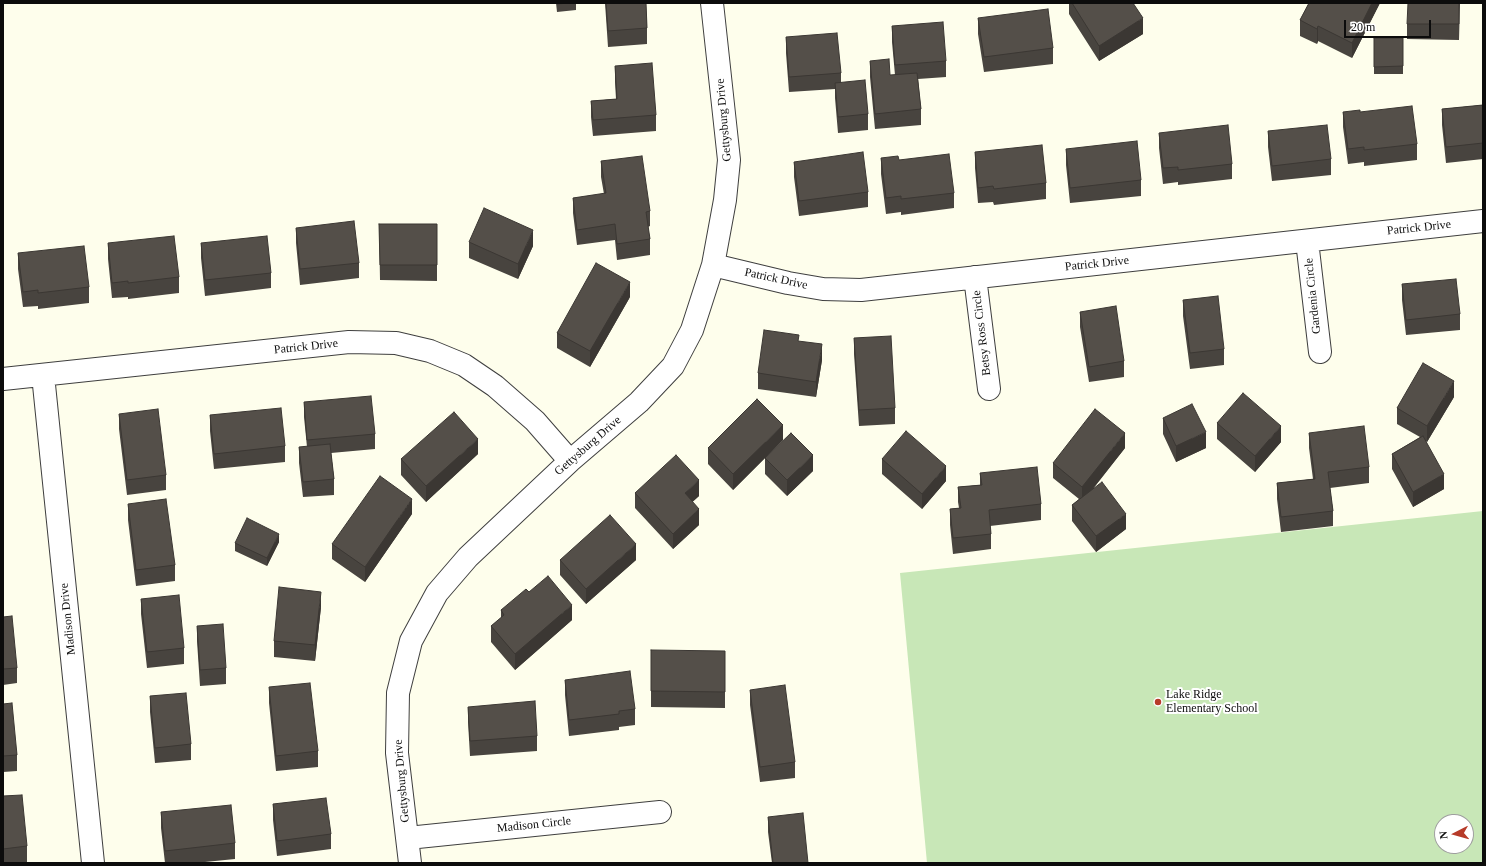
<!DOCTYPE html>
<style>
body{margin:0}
#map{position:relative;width:1486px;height:866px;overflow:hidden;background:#fefeec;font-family:"Times New Roman",serif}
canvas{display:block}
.frame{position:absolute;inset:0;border:4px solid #0c0c0c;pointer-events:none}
.north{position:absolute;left:1434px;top:814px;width:40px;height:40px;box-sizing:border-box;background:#fff;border:1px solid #9e9e9e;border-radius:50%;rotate:264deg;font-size:11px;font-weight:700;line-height:16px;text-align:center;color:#0c0c0c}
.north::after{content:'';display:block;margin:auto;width:14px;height:18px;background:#b73b29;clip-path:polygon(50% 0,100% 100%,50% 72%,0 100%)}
.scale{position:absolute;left:1344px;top:20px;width:87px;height:18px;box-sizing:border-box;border:2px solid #0c0c0c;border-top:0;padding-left:5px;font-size:12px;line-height:14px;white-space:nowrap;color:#0c0c0c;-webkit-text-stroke:3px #fff;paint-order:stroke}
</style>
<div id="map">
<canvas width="1486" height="866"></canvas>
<div class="frame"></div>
<div class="north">N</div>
<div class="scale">20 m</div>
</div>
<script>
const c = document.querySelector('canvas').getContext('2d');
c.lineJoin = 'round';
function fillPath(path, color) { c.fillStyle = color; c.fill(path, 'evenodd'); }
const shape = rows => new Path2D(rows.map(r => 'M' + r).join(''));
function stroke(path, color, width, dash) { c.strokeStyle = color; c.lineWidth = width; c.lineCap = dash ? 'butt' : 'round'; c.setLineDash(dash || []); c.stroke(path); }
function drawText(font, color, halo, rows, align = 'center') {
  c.font = font + ' "Times New Roman",serif'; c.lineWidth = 4; c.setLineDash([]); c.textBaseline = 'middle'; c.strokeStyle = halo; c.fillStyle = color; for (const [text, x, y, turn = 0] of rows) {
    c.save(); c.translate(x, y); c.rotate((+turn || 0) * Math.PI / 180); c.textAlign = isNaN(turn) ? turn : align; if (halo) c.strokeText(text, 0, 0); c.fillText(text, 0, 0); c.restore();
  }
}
fillPath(shape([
 [1483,511,1483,863,927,863,900,573],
 [1442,822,1466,822,1466,846,1442,846]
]), '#c8e7b7');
const minor = shape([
 [1307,241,1320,352],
 [713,265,788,283,823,289,861,290,1483,221],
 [975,277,989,389],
 [43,375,93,863],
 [3,379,349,342,396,343,430,351,464,365,495,386,535,421,570,461],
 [408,838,660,812],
 [410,863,397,753,398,693,411,641,437,593,468,557,570,461,639,402,673,366,692,330,713,265,725,200,729,160,712,3]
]);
stroke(minor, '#3f3f3f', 24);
stroke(minor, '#fff', 22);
fillPath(shape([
 [556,3,576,3,576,10,557,12],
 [605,3,646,3,647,28,647,44,608,47],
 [1069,3,1133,3,1143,34,1099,61,1069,14],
 [1309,3,1380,3,1352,58,1318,41,1317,44,1300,36,1300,20],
 [1460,3,1459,40,1407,39,1407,24],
 [978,18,1053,48,1053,64,984,72,978,34],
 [892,26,946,61,946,77,918,79,921,109,921,125,875,129,870,77,870,61,890,75,895,75,892,42],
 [786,37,841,73,841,82,868,114,868,130,838,133,835,98,835,89,789,92,786,53],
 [1374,38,1403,38,1403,74,1374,74],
 [615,66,656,115,656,131,593,136,591,117,591,101,616,99,615,82],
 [1483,105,1483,159,1446,163,1442,125,1442,109],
 [1343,112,1360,112,1417,144,1417,160,1364,166,1364,162,1348,164,1343,127],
 [1268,131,1331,159,1331,175,1272,181,1268,147],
 [1159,133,1232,164,1232,179,1178,185,1178,182,1163,184,1159,148],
 [1066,149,1141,180,1141,196,1070,203,1066,165],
 [975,152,1046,183,1046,199,994,205,993,202,978,203,975,168],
 [881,158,899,160,954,193,954,208,901,215,901,212,886,214,881,174],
 [601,161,650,211,650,226,648,227,650,239,650,255,617,260,615,240,577,245,573,213,573,198,604,194,601,177],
 [794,162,868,192,868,207,799,216,794,177],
 [379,224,437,224,437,281,380,280],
 [296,228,359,263,359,278,300,285,296,243],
 [469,242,533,246,518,279,469,258],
 [108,243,179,277,179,293,128,299,128,297,112,298,108,259],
 [201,243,271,273,271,288,205,296,201,258],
 [18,253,89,287,89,303,38,309,38,306,23,307,18,269],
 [1402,284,1460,314,1460,330,1406,335,1402,300],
 [630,297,590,367,557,348,557,333],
 [1183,300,1224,349,1224,365,1190,369,1183,316],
 [1080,312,1124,361,1124,377,1089,382,1080,327],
 [854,338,895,408,895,424,859,426,854,354],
 [822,360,816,397,758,389,758,373],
 [1454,397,1427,442,1426,441,1444,489,1413,507,1392,469,1392,454,1420,437,1397,424,1397,408],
 [304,402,375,434,375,449,331,453,334,479,334,495,303,497,299,463,299,447,307,447,304,417],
 [119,414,166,475,166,490,127,495,119,429],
 [210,415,285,446,285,462,214,469,210,431],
 [1163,418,1206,448,1176,462,1163,434],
 [1217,423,1281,442,1255,472,1217,439],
 [1309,433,1369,467,1369,483,1330,488,1333,511,1333,526,1281,532,1277,499,1277,483,1313,479,1309,448],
 [783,440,733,490,708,464,708,448],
 [1125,448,1093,489,1126,529,1096,552,1072,521,1072,505,1079,499,1053,478,1053,463],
 [478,454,426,502,401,475,401,459],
 [765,458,813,471,787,496,765,474],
 [882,459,946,481,922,509,882,474],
 [980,473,1041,504,1041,520,990,526,991,534,991,549,953,554,950,525,950,509,959,508,958,502,958,487,980,485],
 [635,493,699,496,692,502,699,525,673,549,635,508],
 [128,504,175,565,175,581,136,586,128,520],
 [412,514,365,582,332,559,332,544],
 [279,542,267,566,235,551,235,543],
 [560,560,636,560,586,604,560,575],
 [529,592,572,620,515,670,491,642,491,626,501,618,501,610],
 [141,599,184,648,184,664,147,668,141,614],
 [321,607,315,661,274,657,274,641],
 [3,617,17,668,17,683,3,685],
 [197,626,226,668,226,684,200,686,197,641],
 [725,651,725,708,651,707,651,691],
 [565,680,635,709,635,725,619,727,619,730,569,736,565,695],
 [269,687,318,751,318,767,276,771,269,703],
 [750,690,795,762,795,778,760,782,750,705],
 [150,696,191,744,191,760,155,763,150,712],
 [3,704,17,755,17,771,3,772],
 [468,707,537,736,537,751,470,756,468,722],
 [3,796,27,846,27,862,17,863,3,863],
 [273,804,331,834,331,849,277,856,273,820],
 [161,812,235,843,235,859,195,863,165,863,161,828],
 [768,817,808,863,772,863,768,832]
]), '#48443f');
fillPath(shape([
 [1372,3,1380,3,1352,58,1352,43],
 [1143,18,1143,34,1099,61,1099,46],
 [1318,26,1318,41,1317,44,1317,29],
 [533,230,533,246,518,279,518,264],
 [630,282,630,297,590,367,590,351],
 [822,344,822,360,816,397,816,382],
 [1454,381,1454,397,1427,442,1427,426],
 [783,425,783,440,733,490,733,474],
 [1281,426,1281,442,1255,472,1255,456],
 [1206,432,1206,448,1176,462,1176,446],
 [1125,433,1125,448,1082,502,1082,487],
 [478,439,478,454,426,502,426,486],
 [813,455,813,471,787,496,787,480],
 [946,466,946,481,922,509,922,494],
 [1444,474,1444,489,1413,507,1413,492],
 [699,480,699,496,685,509,685,493],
 [412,499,412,514,365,582,365,567],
 [699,509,699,525,673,549,673,534],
 [1126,514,1126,529,1096,552,1096,536],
 [279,534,279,542,267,566,267,558],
 [636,544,636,560,586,604,586,589],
 [321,592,321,607,315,661,315,645],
 [572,605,572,620,515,670,515,654]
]), '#3b3733');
const building = shape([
 [557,3,569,3,557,4,557,3],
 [606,3,646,3,647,28,608,31,606,3],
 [1072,3,1133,3,1143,18,1099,46,1072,3],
 [1309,3,1372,3,1352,43,1318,26,1317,29,1300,20,1309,3],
 [1408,3,1459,3,1459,24,1407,24,1408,3],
 [1048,9,1053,48,984,57,978,18,1048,9],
 [943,22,946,61,895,65,892,26,943,22],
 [837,33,841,73,789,77,786,37,837,33],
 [1374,38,1403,38,1403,66,1374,67,1374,38],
 [889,59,890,75,917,73,921,109,875,114,870,61,889,59],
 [652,63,656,115,593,120,591,101,617,99,615,66,652,63],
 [865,80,868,114,838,117,835,83,865,80],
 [1483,105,1483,143,1446,147,1442,109,1483,105],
 [1412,106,1417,144,1364,150,1364,147,1348,149,1343,112,1360,110,1360,112,1412,106],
 [1228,125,1232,164,1178,170,1178,167,1163,168,1159,133,1228,125],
 [1327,125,1331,159,1272,166,1268,131,1327,125],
 [1137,141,1141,180,1070,188,1066,149,1137,141],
 [1042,145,1046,183,994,189,993,186,978,188,975,152,1042,145],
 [863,152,868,192,799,201,794,162,863,152],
 [949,154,954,193,901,199,901,196,886,198,881,158,898,156,899,160,949,154],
 [642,156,650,211,646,212,650,239,617,244,615,224,577,230,573,198,606,193,601,161,642,156],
 [484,208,533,230,518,264,469,242,484,208],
 [354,221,359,263,300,269,296,228,354,221],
 [379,224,437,224,437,265,380,265,379,224],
 [174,236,179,277,128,283,128,281,112,283,108,243,174,236],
 [267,236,271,273,205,280,201,243,267,236],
 [84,246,89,287,38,293,38,290,23,292,18,253,84,246],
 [596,263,630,282,590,351,557,333,596,263],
 [1456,279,1460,314,1406,320,1402,284,1456,279],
 [1218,296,1224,349,1190,353,1183,300,1218,296],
 [1116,306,1124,361,1089,367,1080,312,1116,306],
 [764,330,799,335,798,341,822,344,816,382,758,373,764,330],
 [891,336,895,408,859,410,854,338,891,336],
 [1423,363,1454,381,1427,426,1397,408,1423,363],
 [1243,393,1281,426,1255,456,1217,423,1243,393],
 [371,396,375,434,307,440,304,402,371,396],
 [757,399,783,425,733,474,708,448,757,399],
 [1192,404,1206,432,1176,446,1163,418,1192,404],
 [281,408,285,446,214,454,210,415,281,408],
 [158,409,166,475,127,480,119,414,158,409],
 [1095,409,1125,433,1082,487,1053,463,1095,409],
 [454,412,478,439,426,486,401,459,454,412],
 [1364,426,1369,467,1328,472,1333,511,1281,517,1277,483,1315,479,1309,433,1364,426],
 [906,431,946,466,922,494,882,459,906,431],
 [791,433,813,455,787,480,765,458,791,433],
 [1423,436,1444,474,1413,492,1392,454,1423,436],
 [330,444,334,479,303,482,299,447,330,444],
 [676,455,699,480,685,493,699,509,673,534,635,493,676,455],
 [1037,467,1041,504,989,510,991,534,953,538,950,509,961,508,958,487,982,485,980,473,1037,467],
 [380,476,412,499,365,567,332,544,380,476],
 [1102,482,1126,514,1096,536,1072,505,1102,482],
 [166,499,175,565,136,570,128,504,166,499],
 [610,515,636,544,586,589,560,560,610,515],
 [247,518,279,534,267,558,235,543,247,518],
 [548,576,572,605,515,654,491,626,504,615,501,610,526,589,529,592,548,576],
 [279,587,321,592,315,645,274,641,279,587],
 [179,595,184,648,147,652,141,599,179,595],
 [12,616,17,668,3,669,3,617,12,616],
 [223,624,226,668,200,670,197,626,223,624],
 [651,650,725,651,725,692,651,691,651,650],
 [630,671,635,709,619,711,619,714,569,720,565,680,630,671],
 [310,683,318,751,276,756,269,687,310,683],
 [785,685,795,762,760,767,750,690,785,685],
 [186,693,191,744,155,748,150,696,186,693],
 [535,701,537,736,470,741,468,707,535,701],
 [12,703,17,755,3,756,3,704,12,703],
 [22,795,27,846,3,849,3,796,22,795],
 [326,798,331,834,277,841,273,804,326,798],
 [231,805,235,843,165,851,161,812,231,805],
 [803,813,808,863,773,863,768,817,803,813]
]);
fillPath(building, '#544f49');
stroke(building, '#3b3733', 1);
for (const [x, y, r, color] of [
 [1158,702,4,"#b73b29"]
]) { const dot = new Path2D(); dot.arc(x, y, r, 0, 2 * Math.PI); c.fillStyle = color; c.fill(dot); stroke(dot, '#fff', 1.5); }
drawText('12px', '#0c0c0c', '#fff', [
 ["Gettysburg Drive",724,120,-95],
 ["Patrick Drive",1419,228,-6],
 ["Patrick Drive",1097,264,-6],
 ["Patrick Drive",776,279,12],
 ["Gardenia Circle",1313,296,-96],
 ["Betsy Ross Circle",982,333,-97],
 ["Patrick Drive",306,347,-6],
 ["Gettysburg Drive",588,446,-41],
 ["Madison Drive",68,619,-96],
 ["Gettysburg Drive",402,781,-95],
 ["Madison Circle",534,825,-6]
]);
drawText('12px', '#0c0c0c', '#fff', [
 ["Lake Ridge",1166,695],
 ["Elementary School",1166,709]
], 'left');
</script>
